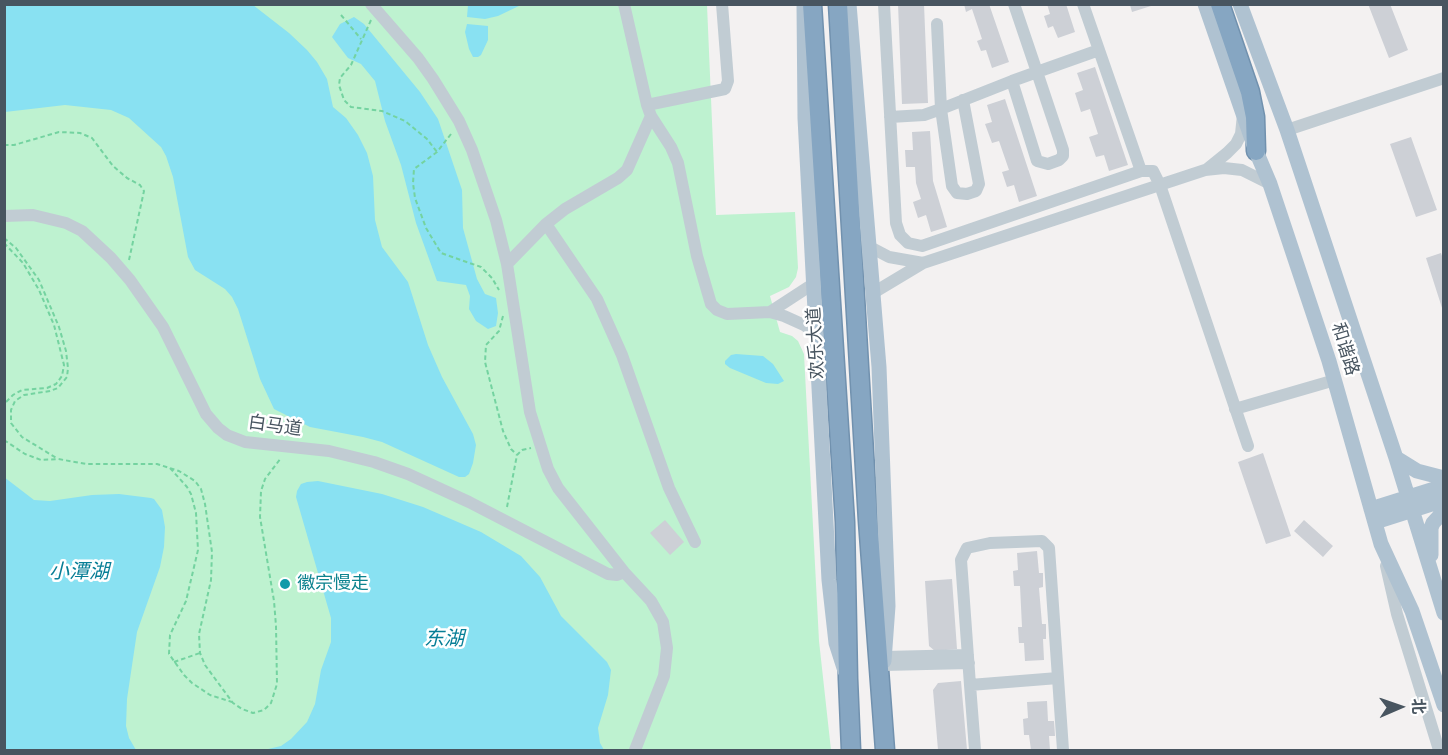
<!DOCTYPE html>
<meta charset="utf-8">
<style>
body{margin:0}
#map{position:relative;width:1448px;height:755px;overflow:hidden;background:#f3f1f1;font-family:Montserrat,"Noto Sans SC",sans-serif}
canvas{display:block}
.frame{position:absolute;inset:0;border:6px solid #485560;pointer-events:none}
.north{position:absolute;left:1370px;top:677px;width:60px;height:60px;-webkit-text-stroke:4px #fff;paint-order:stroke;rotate:88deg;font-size:16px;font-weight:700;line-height:24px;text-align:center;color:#485560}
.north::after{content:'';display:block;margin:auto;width:21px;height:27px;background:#485560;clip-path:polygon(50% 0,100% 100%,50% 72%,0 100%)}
</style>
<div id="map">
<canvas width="1448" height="755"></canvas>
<div class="frame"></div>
<div class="north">北</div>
</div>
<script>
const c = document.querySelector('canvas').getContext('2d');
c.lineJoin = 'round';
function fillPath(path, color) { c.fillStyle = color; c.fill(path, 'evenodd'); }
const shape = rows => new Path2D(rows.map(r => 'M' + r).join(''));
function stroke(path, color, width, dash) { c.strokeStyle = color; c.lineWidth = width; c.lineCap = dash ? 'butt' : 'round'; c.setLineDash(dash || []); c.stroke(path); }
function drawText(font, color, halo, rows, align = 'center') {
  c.font = font + ' Montserrat,"Noto Sans SC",sans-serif'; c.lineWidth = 5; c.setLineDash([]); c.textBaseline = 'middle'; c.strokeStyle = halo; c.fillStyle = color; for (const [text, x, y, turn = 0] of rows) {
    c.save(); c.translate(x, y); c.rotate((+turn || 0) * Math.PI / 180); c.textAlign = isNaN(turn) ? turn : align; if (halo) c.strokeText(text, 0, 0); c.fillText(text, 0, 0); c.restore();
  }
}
fillPath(shape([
 [4,5,707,5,716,215,795,212,798,268,796,277,789,287,770,296,780,332,792,336,798,341,804,354,819,641,831,750,5,750]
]), '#bef2d0');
fillPath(shape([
 [4,5,253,5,289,33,307,50,317,62,327,79,333,107,346,118,358,135,367,153,373,176,375,220,382,247,408,282,428,345,442,377,473,434,476,445,473,463,469,474,465,477,459,477,382,442,363,437,310,427,274,409,260,379,238,309,232,297,225,289,195,270,188,257,173,177,166,156,161,147,129,118,111,110,65,105,5,112],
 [468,5,468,4,521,5,498,16,485,19,467,17],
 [354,17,364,24,420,92,438,119,462,190,463,228,477,279,485,294,496,298,498,313,496,326,488,329,476,321,469,309,470,296,466,285,437,281,416,223,401,165,385,121,375,81,361,64,348,58,332,37,340,24],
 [467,24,488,26,488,40,481,55,478,57,473,57,469,49,465,32],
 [736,354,763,356,773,364,784,381,778,384,766,383,730,368,725,364,725,361,731,355],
 [4,477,34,500,50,501,92,495,119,494,151,498,154,499,162,510,165,527,164,547,160,567,137,632,127,699,126,726,129,738,136,750,5,750],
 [318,481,382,494,423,507,481,532,521,556,540,577,561,616,607,662,611,670,608,695,598,728,600,743,604,750,264,750,281,746,291,739,307,722,315,704,321,670,331,642,331,618,296,497,297,491,301,484,307,482]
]), '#89e1f2');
fillPath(shape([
 [898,4,924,4,928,103,902,104],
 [964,4,989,4,1009,62,992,68,986,50,981,51,977,41,982,39,972,9,966,12],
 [1047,4,1066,4,1075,32,1058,38,1053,26,1048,28,1044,16,1050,14],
 [1368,4,1390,4,1408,50,1389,58],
 [1130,5,1150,5,1151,6,1132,12],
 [1095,67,1128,165,1109,171,1104,155,1096,157,1089,137,1098,134,1090,109,1081,112,1075,93,1083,90,1077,73],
 [1005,99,1037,196,1019,202,1014,185,1007,187,1002,172,1009,170,999,141,992,143,985,124,992,122,987,105],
 [930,131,933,181,947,227,931,232,926,215,918,218,913,202,921,199,916,183,915,167,906,167,905,150,913,150,912,132],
 [1411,137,1437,210,1416,217,1390,144],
 [1441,253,1444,262,1443,311,1426,258],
 [1263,453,1291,536,1266,544,1238,462],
 [665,520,684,542,670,555,650,533],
 [1304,520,1333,546,1323,557,1294,531],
 [1037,551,1039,573,1043,573,1043,587,1039,588,1042,624,1046,624,1046,639,1043,639,1044,660,1025,661,1024,643,1019,643,1018,627,1022,627,1020,586,1014,586,1013,571,1018,570,1017,553],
 [952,579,957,649,935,651,929,646,925,581],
 [961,681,967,750,938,750,933,690,938,683],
 [1047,701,1048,721,1054,721,1055,736,1049,736,1050,750,1031,750,1029,735,1024,735,1023,719,1028,718,1027,702]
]), '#cdd0d6');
const highway = shape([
 [812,4,845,522,848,679,851,750],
 [838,4,868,521,885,750],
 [1220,4,1250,92,1255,117,1256,151]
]);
stroke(highway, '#7191ae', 21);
stroke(shape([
 [341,15,361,39],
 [371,20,351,65,340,78,339,85,344,100,351,107,382,111,405,121,427,139,437,152],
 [451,134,437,152,414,169,413,183,415,198,426,228,441,253,481,267,492,278,499,290],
 [4,145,14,145,59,132,80,133,92,138,113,166,127,178,140,185,144,191,129,260],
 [4,238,16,248,39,280,59,327,66,351,68,368,67,377,58,388,50,391,24,395,15,401,11,410,11,423,22,437,58,459],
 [4,243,23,263,39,290,54,325,64,365,62,376,56,384,47,388,22,390,13,395,4,404],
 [503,316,499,331,486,345,485,362,503,431,511,449,517,455],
 [4,440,25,454,41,460,58,459,87,464,157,464,179,471,195,481,201,489,205,504,212,552,211,580,199,634,200,653,205,665,233,703,242,709,253,713,264,710,271,703,277,684,276,626,274,601,260,517,261,491,265,479,281,458],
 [170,468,187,487,191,494,196,513,198,550,186,601,170,635,169,654,184,675,192,683,210,695,232,702],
 [507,507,517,455,522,450,531,448],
 [174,662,200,653]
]), '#74d3a0', 2, [4.5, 3]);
stroke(shape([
 [371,4,418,58,433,79,459,121,472,150,496,220,507,264,530,412,548,469,558,488,624,572,651,601,663,622,667,648,664,676,635,750],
 [624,4,647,105,651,116,671,147,678,163,697,256,711,304,717,310,727,314,770,312,784,316,804,325,816,334],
 [884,4,896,223,900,235,908,243,922,246,1141,171,1153,171,1160,185,1248,446],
 [1014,4,1037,72,1099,50],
 [1083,4,1141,171],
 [937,24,941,109,952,186,957,193,967,194,976,191,979,184,963,100],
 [647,105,725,89,728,81,722,4],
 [890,117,924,115,941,109,1012,81,1037,72,1063,150,1063,156,1059,160,1048,164,1037,161,1012,81],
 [1287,130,1444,78],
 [1206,170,1227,153,1236,144,1241,134,1243,115],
 [4,216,33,215,66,223,82,231,111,258,130,280,163,327,206,414,218,428,227,435,245,442,329,451,374,462,408,474,469,502,608,574,617,575,624,572],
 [546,224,597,299,622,355,669,488,695,542],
 [870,247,889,257,923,263],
 [507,264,546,224,565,209,618,178,627,170,651,116],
 [873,293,923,263,1205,170,1224,168,1242,170,1270,184],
 [770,312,813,284],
 [1235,409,1335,380],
 [1386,566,1397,614,1439,750],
 [885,657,968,655],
 [884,665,969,663],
 [1058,678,970,685,961,560,967,548,990,543,1042,541,1049,548,1063,750],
 [970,685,975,750]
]), '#c1ccd3', 12);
stroke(shape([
 [804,4,805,118,829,580,836,643,845,671],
 [849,4,879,367,888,606,884,661],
 [1205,4,1256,151,1270,184,1329,361,1381,544,1412,611,1444,705],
 [1240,4,1287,130,1396,458,1444,613],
 [1396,458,1417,471,1444,478],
 [1371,509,1444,486],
 [1375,522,1444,500],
 [1431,555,1431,528,1433,523,1444,511]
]), '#afc2d1', 15);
stroke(highway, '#86a6c2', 18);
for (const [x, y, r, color] of [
 [285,584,6,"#0f9aa8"]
]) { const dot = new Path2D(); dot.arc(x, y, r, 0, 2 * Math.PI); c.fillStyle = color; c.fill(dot); stroke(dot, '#fff', 2); }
drawText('18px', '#485560', '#fff', [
 ["欢乐大道",816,343,-93],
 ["和谐路",1345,349,73],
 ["白马道",275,426,8]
]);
drawText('18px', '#0d838f', '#fff', [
 ["徽宗慢走",297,584]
], 'left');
drawText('italic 20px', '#077e96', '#fff', [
 ["小潭湖",79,572],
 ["东湖",444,639]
]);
</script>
